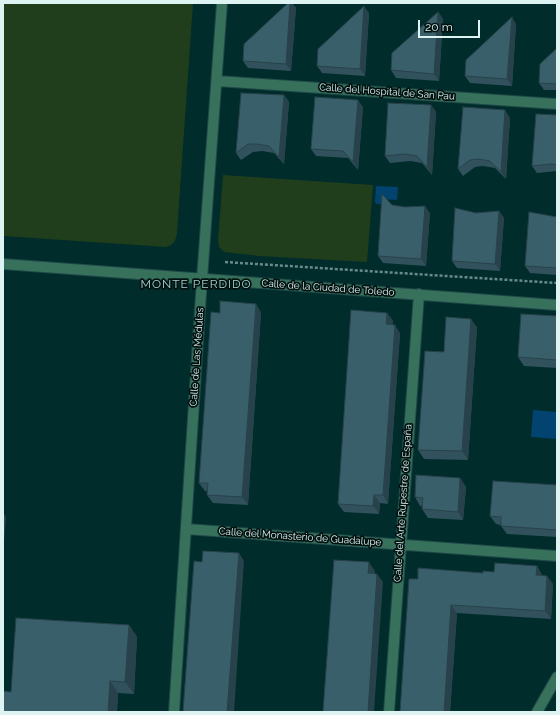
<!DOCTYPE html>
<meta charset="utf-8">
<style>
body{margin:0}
#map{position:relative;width:560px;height:715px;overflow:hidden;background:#002c2c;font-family:Raleway,sans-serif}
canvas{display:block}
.frame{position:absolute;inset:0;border:4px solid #def4f3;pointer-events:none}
.scale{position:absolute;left:418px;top:20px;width:62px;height:18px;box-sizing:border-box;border:2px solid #def4f3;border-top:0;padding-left:5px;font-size:12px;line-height:14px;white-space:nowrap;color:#def4f3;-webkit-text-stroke:3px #021211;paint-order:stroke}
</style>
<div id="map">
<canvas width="560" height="715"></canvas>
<div class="frame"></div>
<div class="scale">20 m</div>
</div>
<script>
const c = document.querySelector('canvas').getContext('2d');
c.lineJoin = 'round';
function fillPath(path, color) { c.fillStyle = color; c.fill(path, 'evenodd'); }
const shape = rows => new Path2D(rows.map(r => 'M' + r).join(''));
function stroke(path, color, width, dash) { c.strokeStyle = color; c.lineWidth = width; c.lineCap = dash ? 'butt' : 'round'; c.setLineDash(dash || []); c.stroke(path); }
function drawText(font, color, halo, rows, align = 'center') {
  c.font = font + ' Raleway,sans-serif'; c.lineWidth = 3.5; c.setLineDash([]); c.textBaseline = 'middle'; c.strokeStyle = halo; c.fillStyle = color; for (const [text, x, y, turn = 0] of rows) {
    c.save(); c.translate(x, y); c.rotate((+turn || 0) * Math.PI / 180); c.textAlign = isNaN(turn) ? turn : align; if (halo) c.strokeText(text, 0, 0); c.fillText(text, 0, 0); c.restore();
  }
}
fillPath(shape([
 [3,3,193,3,177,233,175,241,171,245,166,247,3,236],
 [223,175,373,185,367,262,259,256,224,252,219,247,218,241]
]), '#203e1b');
fillPath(shape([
 [376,186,398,187,397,200,383,199,381,204,377,204,375,202],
 [533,410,557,412,557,439,531,437]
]), '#024370');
const minor = shape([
 [217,81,557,104],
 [3,264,557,305],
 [186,529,557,556],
 [174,712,202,279,222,3],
 [389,712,419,294],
 [537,712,557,677]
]);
stroke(minor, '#1f4848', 12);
stroke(shape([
 [225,262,557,283]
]), '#688a8a', 2.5, [3, 2]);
stroke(minor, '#37705b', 10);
fillPath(shape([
 [288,3,292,3,296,8,291,71,248,68,243,61],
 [438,12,443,19,439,81,396,78,391,70],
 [369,13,365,76,322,73,317,66],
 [516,24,512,86,470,83,465,76],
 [557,48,557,90,544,90,539,83],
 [284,95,289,102,284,164,274,153,262,151,253,152,241,160,236,153],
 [431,105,436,112,432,175,422,163,410,161,390,163,385,156],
 [363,107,358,170,348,158,316,156,311,149],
 [557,115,557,171,537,173,532,166],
 [510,118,506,179,495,168,483,166,475,167,463,176,458,169],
 [392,205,430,213,426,266,383,263,378,256],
 [499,211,504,218,500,271,457,268,452,261,476,213],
 [557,217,557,275,530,273,525,266],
 [261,312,248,505,213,503,207,495,207,491,205,491,199,483,220,313],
 [387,313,393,321,392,325,400,333,388,504,380,503,379,514,344,512,338,504],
 [557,316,557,368,524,366,518,357],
 [477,327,468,460,424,459,418,450,444,352],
 [460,478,466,487,463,520,428,518,422,509,422,506,420,506,415,497],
 [557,485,557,537,507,534,501,526,501,525,496,524,490,516],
 [537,566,542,575,553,584,551,619,457,613,450,712,400,712,418,579,483,573,494,572],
 [129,625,137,637,134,694,118,693,117,712,3,712,11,692]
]), '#31525c');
fillPath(shape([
 [290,3,292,3,296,8,291,71,286,64],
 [364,6,369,13,365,76,360,69],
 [438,12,443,19,439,81,434,74],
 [512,17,516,24,512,86,507,79],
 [284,95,289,102,284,164,279,157],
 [358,100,363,107,358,170,353,162],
 [431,105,436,112,432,175,427,167],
 [505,110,510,118,506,179,501,172],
 [425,206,430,213,426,266,421,259],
 [499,211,504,218,500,271,495,264],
 [256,304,261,312,248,505,242,497],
 [387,313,393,321,392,333,386,324],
 [471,319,477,327,468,460,462,451],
 [395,325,400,333,388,504,383,495],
 [460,478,466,487,463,520,458,512],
 [374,495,380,503,379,514,373,506],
 [3,512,6,517,4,542,3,540],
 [239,553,244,561,234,712,227,712],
 [369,562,375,571,374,582,368,573],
 [537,566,542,575,542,583,536,575],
 [377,574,383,582,374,712,368,712],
 [547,576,553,584,551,619,545,611],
 [451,605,457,613,450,712,444,712],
 [129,625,137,637,134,694,125,682],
 [110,681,118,693,117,712,108,712]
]), '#28424b');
const building = shape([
 [288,3,290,3,286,64,243,61,244,44,288,3],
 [364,6,360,69,317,66,318,49,364,6],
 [438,12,434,74,391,70,392,53,438,12],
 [512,17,507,79,465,76,466,60,512,17],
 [557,48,557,84,539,83,540,64,557,48],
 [241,93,284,95,279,157,269,146,257,144,248,144,236,153,241,93],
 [315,97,358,100,353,162,343,151,311,149,315,97],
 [388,103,431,105,427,167,417,156,405,154,385,156,388,103],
 [463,107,505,110,501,172,490,161,478,159,470,160,458,169,463,107],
 [536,114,557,115,557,165,552,164,532,166,536,114],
 [382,194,392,205,405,207,425,206,421,259,378,256,382,194],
 [455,208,476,213,499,211,495,264,452,261,455,208],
 [529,212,557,217,557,268,525,266,529,212],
 [220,301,256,304,242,497,207,495,208,483,199,483,211,312,220,313,220,301],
 [351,310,387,313,386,324,395,325,383,495,374,495,373,506,338,504,351,310],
 [521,314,557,316,557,360,518,357,521,314],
 [446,317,471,319,462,451,418,450,425,351,444,352,446,317],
 [416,475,460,478,458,512,422,509,423,498,415,497,416,475],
 [493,481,557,485,557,530,501,526,501,517,490,516,493,481],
 [203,551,239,553,227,712,183,712,194,561,202,562,203,551],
 [334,560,369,562,368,573,377,574,368,712,323,712,334,560],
 [495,563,537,566,536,575,547,576,545,611,451,605,444,712,400,712,409,579,418,579,418,568,483,573,483,571,494,572,495,563],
 [16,618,129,625,125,682,110,681,108,712,3,712,3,691,11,692,16,618]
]);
fillPath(building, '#395f6b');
stroke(building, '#28424b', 1);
drawText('10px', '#def4f3', '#021211', [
 ["Calle del Hospital de San Pau",387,92,4],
 ["Calle de la Ciudad de Toledo",328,288,4],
 ["Calle de Las Médulas",197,357,-86],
 ["Calle del Arte Rupestre de España",403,503,-86],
 ["Calle del Monasterio de Guadalupe",300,537,4]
]);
c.letterSpacing = '1px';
drawText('12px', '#a4d1d0', '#021211', [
 ["MONTE PERDIDO",196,284]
]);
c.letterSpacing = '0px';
</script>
